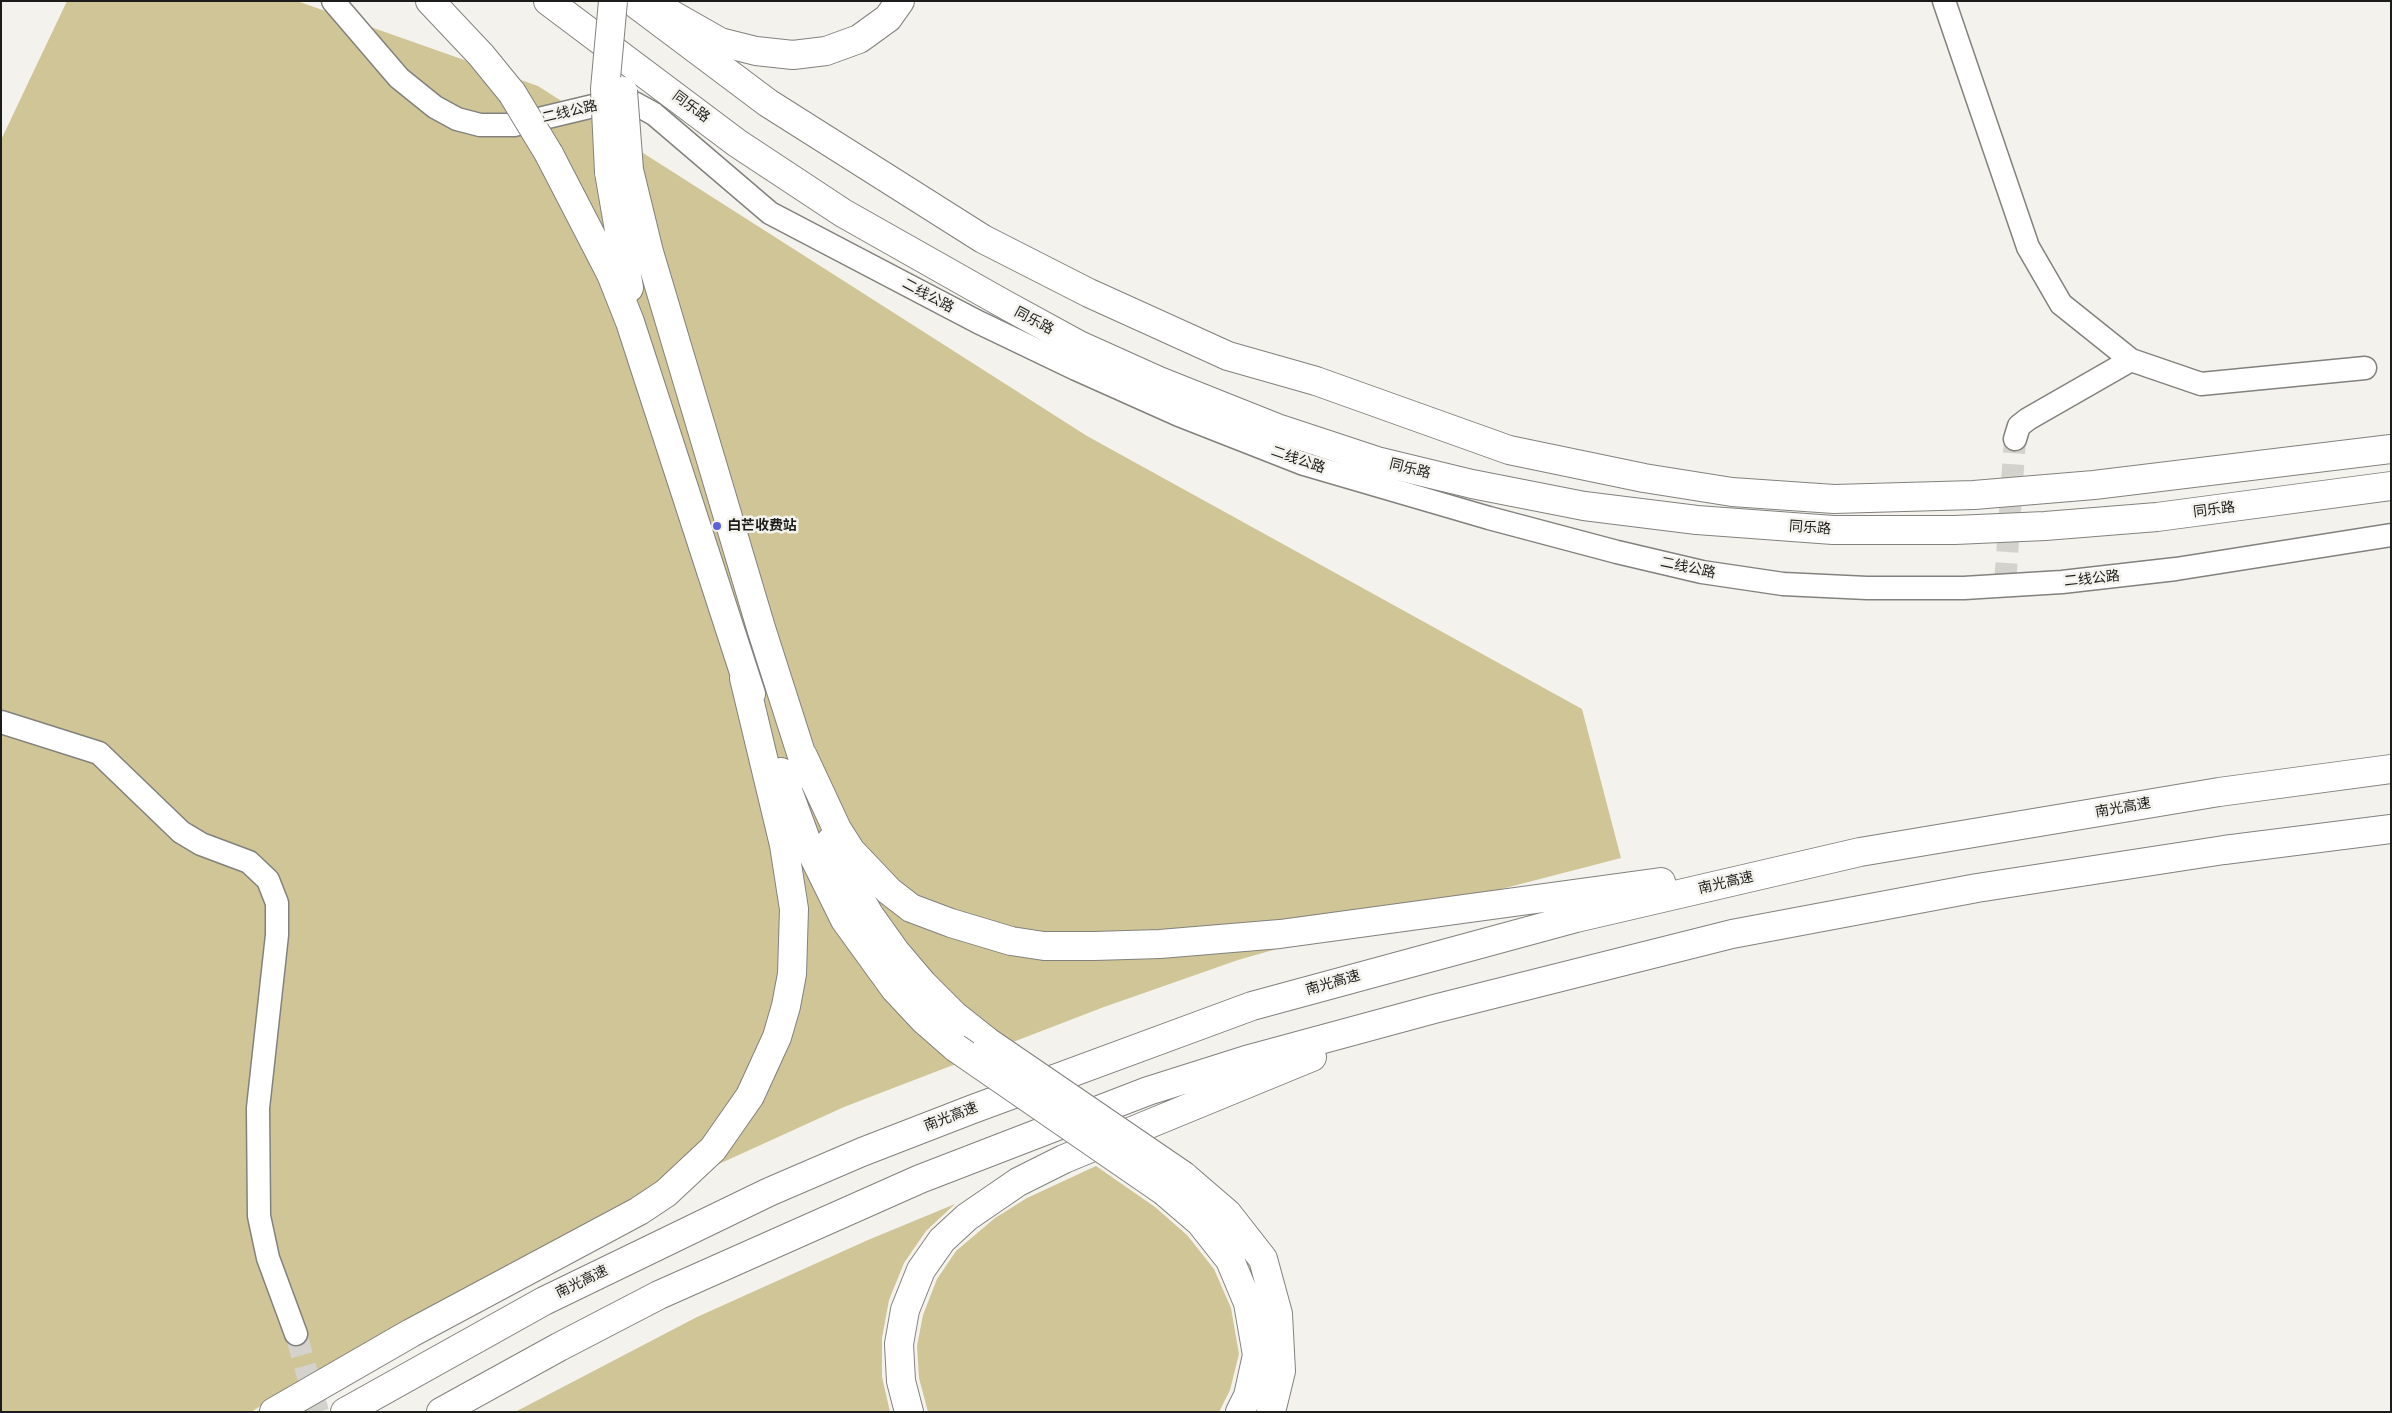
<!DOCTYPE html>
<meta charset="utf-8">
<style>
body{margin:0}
#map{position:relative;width:2392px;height:1413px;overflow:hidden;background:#f3f2ec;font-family:"Libre Baskerville",serif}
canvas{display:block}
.frame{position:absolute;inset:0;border:2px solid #1c1c1a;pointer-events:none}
</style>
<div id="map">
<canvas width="2392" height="1413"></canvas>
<div class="frame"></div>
</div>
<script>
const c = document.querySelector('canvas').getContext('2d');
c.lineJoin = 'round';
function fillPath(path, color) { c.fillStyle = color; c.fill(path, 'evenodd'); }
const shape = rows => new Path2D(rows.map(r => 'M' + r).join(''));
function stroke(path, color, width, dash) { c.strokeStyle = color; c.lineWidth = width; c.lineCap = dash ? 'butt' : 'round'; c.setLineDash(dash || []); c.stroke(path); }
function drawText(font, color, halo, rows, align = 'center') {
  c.font = font + ' "Libre Baskerville","Noto Sans SC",serif'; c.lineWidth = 5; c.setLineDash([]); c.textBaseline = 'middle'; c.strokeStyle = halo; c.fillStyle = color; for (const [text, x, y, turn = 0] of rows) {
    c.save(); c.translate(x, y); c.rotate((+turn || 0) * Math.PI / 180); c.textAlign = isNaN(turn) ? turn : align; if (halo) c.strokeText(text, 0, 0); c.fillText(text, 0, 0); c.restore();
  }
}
fillPath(shape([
 [67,1,297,1,538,86,1087,436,1582,709,1621,858,1347,929,1238,960,1104,1007,844,1107,642,1199,283,1392,251,1412,1,1412,1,140],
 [1096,1166,1155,1207,1187,1235,1214,1269,1231,1308,1239,1354,1230,1390,1219,1412,928,1412,919,1378,917,1346,923,1315,937,1279,956,1251,995,1218,1027,1198],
 [955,1204,926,1231,904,1263,889,1300,882,1338,882,1377,890,1412,515,1412,697,1317,868,1240]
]), '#d0c596');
stroke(shape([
 [2005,585,2015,439],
 [296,1334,318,1412]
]), '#d3d2cc', 22, [22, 11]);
const street = shape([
 [333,1,399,78,435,107,457,119,480,125,514,125,610,102,622,101,634,103,654,114,770,213,978,322,1076,369,1179,415,1304,464,1489,518,1617,552,1702,572,1783,584,1867,588,1964,588,2062,582,2176,569,2391,535],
 [1944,1,2028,247,2061,304,2131,360,2201,384,2365,368],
 [2015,439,2019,426,2028,419,2131,360],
 [1,722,99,753,181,832,201,844,249,862,268,880,277,903,277,935,258,1108,259,1216,268,1258,296,1334]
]);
const primary = shape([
 [548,1,737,143,843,213,1004,304,1079,345,1159,381,1277,428,1377,461,1472,484,1584,506,1697,520,1833,530,1955,530,2045,526,2157,517,2391,486],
 [632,1,768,103,983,239,1089,293,1228,356,1316,381,1509,450,1644,478,1732,492,1834,499,1974,495,2094,485,2391,449]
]);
const highway = shape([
 [430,1,481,55,512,93],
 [648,1,720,42,756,51,793,55,826,51,859,39,888,18,900,1],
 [549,154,611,274,630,322,751,694],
 [629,170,649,252,761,628,808,775],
 [609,172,629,288],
 [803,756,837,829,851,851,889,891,911,908,951,923,1011,941,1044,946,1094,946,1160,944,1280,934,1661,882],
 [781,772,808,845,845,920,895,989,924,1020,956,1048],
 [831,841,848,878,870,916,895,951,923,984,954,1015,988,1042],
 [1184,1176,1227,1213,1263,1259,1278,1314,1281,1371,1271,1412],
 [1165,1192,1200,1222,1230,1260,1248,1303,1257,1355,1248,1396,1240,1412],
 [274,1412,411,1333,639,1211,666,1193,713,1149,750,1096,777,1037,786,1006,792,974,794,909,784,845,744,678],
 [345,1412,544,1301,769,1192,862,1152,973,1109,1252,1006,1576,918,1860,852,2219,792,2391,769],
 [441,1412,559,1347,659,1295,920,1179,1148,1091,1246,1060,1434,1009,1732,934,1977,888,2224,850,2391,829],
 [909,1412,901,1381,899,1344,905,1310,921,1270,942,1240,967,1217,1018,1182,1064,1159,1312,1057]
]);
stroke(street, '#82817d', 25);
stroke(primary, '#82817d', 30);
stroke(highway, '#82817d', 30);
stroke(street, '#fff', 22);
stroke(primary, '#fff', 28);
stroke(highway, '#fff', 28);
const highwayBridge = shape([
 [623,91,629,170],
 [512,93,549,154],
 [609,172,605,89,613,1],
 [988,1042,1184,1176],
 [956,1048,1165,1192]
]);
stroke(highwayBridge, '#82817d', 30, []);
stroke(highwayBridge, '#fff', 28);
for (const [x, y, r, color] of [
 [717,526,5,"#5b61d8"]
]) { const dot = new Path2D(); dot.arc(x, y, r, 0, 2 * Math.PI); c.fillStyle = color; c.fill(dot); stroke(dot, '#f3f2ec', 2); }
drawText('14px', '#1c1c1a', '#f3f2ec', [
 ["同乐路",691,107,37],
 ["二线公路",570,112,-13],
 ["二线公路",928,296,28],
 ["同乐路",1034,321,28],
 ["二线公路",1298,460,19],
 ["同乐路",1410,469,14],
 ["同乐路",2214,510,-7],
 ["同乐路",1810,528,4],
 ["二线公路",1688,568,12],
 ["二线公路",2092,579,-6],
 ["南光高速",2123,808,-10],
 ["南光高速",1726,883,-13],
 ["南光高速",1333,983,-16],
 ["南光高速",951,1117,-21],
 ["南光高速",582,1282,-26]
]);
drawText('bold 14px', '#1c1c1a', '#f3f2ec', [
 ["白芒收费站",727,526]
], 'left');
</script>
